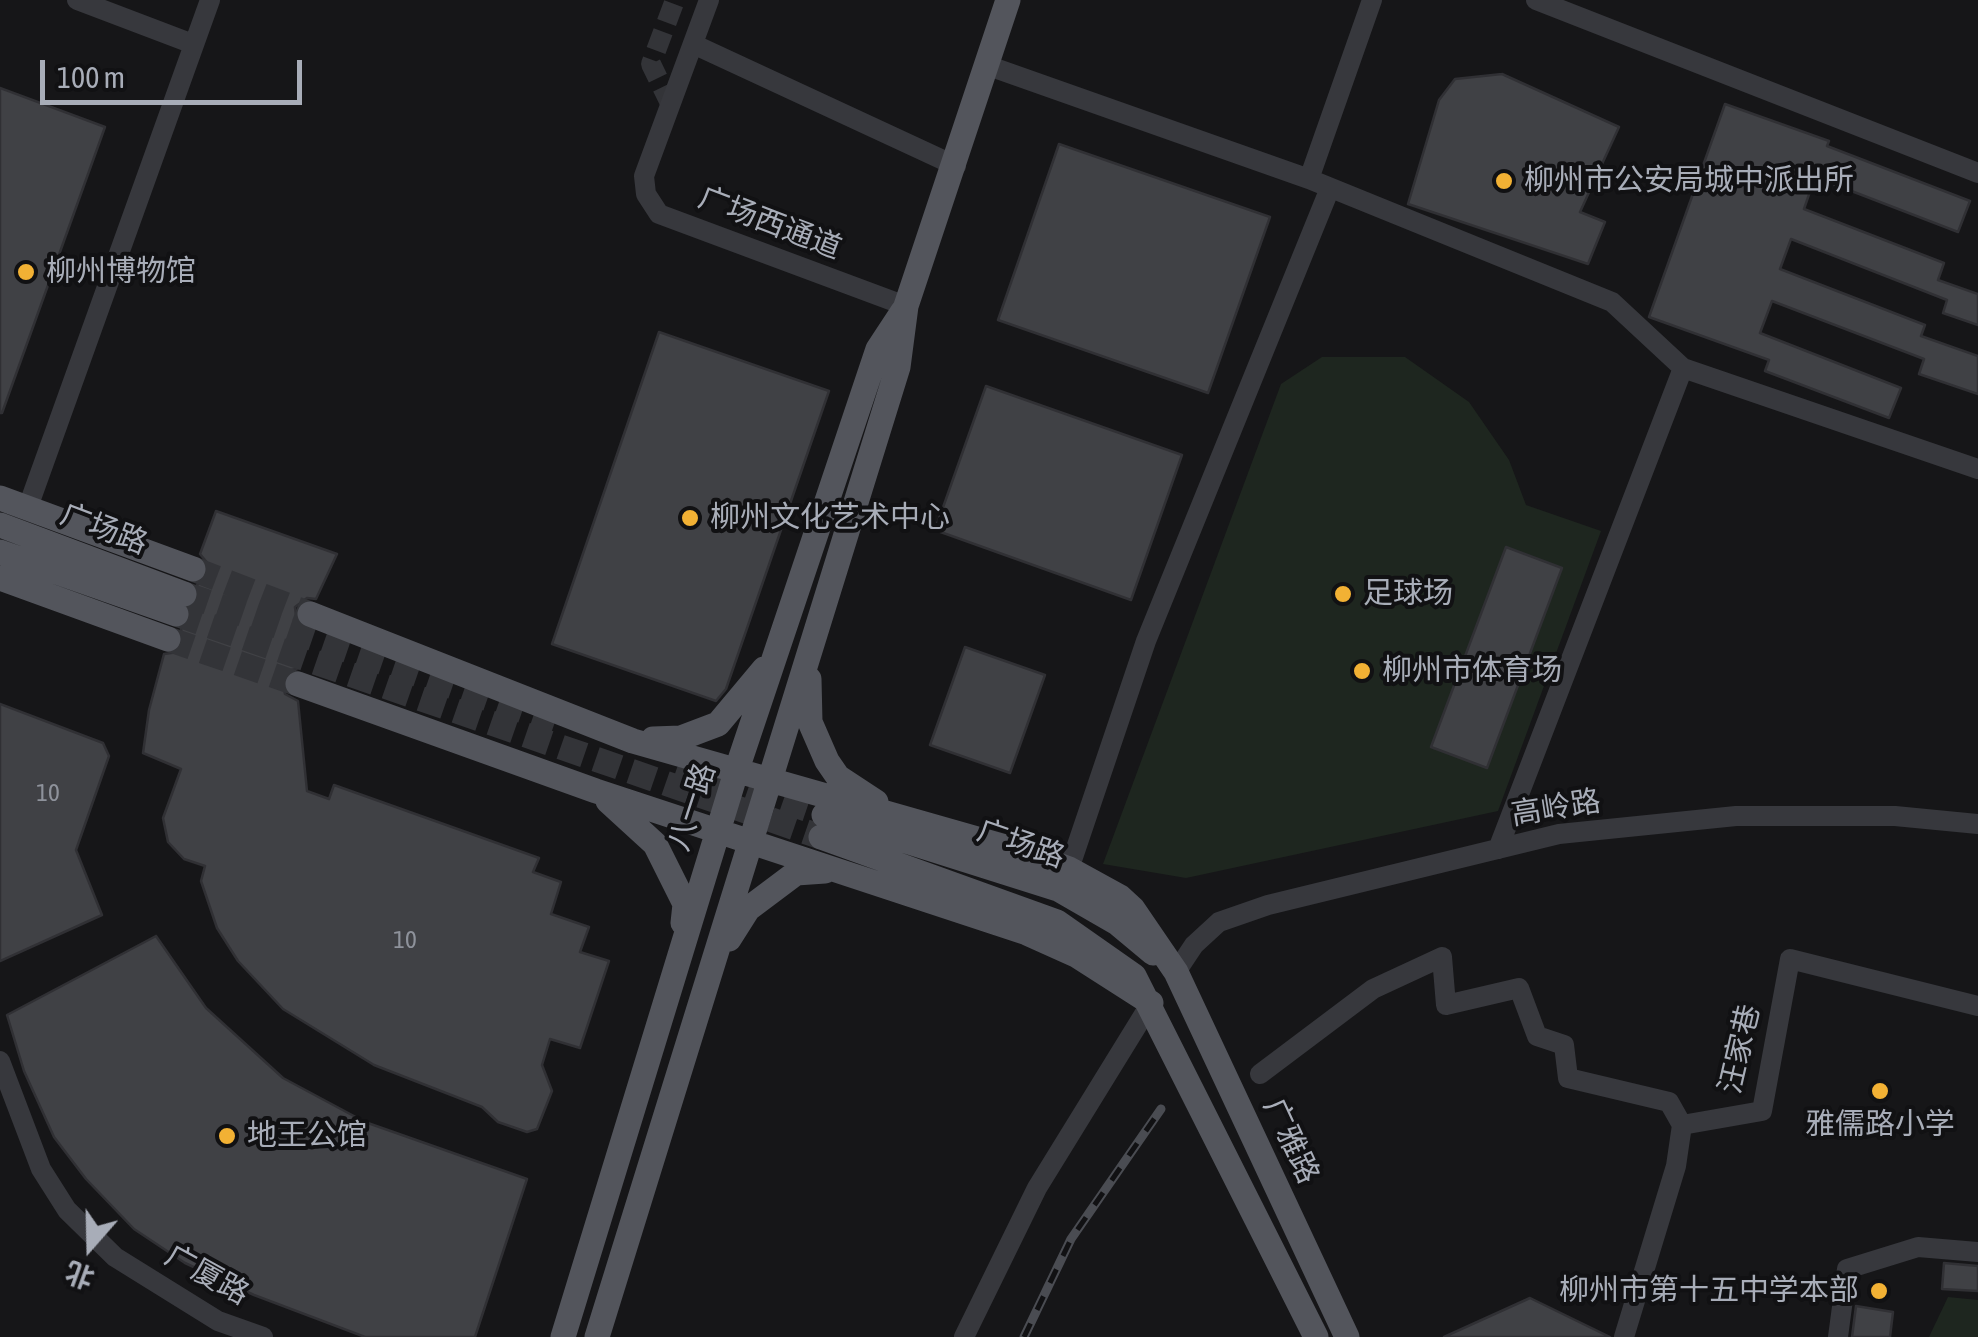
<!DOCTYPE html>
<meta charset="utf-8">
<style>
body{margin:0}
#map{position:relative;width:1978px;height:1337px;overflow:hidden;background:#161618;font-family:"Asap Condensed","Noto Sans SC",sans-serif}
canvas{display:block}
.north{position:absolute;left:40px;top:1197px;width:100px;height:100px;-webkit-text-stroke:8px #111113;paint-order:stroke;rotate:200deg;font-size:28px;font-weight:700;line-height:40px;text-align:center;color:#a8adb8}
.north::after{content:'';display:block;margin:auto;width:35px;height:45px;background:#a8adb8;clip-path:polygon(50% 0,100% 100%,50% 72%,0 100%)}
.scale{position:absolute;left:40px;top:60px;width:262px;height:45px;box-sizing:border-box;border:5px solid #a8adb8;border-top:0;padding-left:12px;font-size:30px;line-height:35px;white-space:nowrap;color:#a8adb8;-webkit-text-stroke:8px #111113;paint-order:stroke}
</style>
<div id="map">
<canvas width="1978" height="1337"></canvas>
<div class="north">北</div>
<div class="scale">100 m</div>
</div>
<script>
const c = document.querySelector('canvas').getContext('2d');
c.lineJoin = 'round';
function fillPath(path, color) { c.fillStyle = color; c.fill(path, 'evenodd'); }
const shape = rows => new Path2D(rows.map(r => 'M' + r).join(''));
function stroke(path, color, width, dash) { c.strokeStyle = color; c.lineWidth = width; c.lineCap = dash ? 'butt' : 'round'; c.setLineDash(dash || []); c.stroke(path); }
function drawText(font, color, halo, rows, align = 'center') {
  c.font = font + ' "Asap Condensed","Noto Sans SC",sans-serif'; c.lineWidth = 8; c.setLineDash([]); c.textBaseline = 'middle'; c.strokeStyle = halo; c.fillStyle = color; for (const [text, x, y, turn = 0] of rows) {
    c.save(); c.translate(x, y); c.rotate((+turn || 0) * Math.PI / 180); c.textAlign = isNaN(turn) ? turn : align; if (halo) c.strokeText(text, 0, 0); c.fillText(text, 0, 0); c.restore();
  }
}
fillPath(shape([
 [1322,357,1405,357,1469,402,1509,460,1526,505,1601,531,1498,811,1186,878,1103,864,1281,384],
 [1948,1297,1978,1300,1978,1337,1929,1337]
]), '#1e261f');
const building = shape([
 [1502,74,1619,127,1580,212,1605,222,1588,264,1408,204,1439,100,1455,79,1502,74],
 [0,88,105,127,2,413,0,413,0,88],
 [1725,104,1829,141,1827,146,1970,201,1958,232,1815,177,1804,209,1944,263,1938,280,1978,294,1978,325,1943,313,1947,300,1791,239,1780,269,1925,325,1921,336,1978,356,1978,394,1919,374,1924,359,1772,301,1760,333,1901,388,1889,418,1765,371,1769,360,1649,317,1725,104],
 [1059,144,1270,217,1208,393,998,320,1059,144],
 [659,332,829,391,726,689,716,701,552,644,659,332],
 [986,386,1182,455,1131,600,935,530,986,386],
 [216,511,337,554,316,599,307,598,295,607,297,623,306,630,299,668,288,671,282,679,285,694,298,701,307,791,329,799,334,785,539,858,533,872,561,882,551,914,589,927,580,952,609,961,580,1048,550,1039,542,1065,552,1091,537,1129,527,1132,498,1122,482,1107,374,1065,283,1009,238,961,217,928,201,881,205,866,184,859,168,842,163,818,181,769,143,753,149,710,164,654,178,652,183,645,181,629,191,620,191,608,199,599,197,585,208,574,209,565,200,554,216,511],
 [1506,547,1562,568,1487,768,1431,747,1506,547],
 [965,647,1045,675,1010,773,930,745,965,647],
 [0,704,103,743,109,756,76,850,102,915,0,961,0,704],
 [156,936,206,1008,283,1078,365,1122,527,1179,475,1337,365,1337,254,1295,185,1263,134,1229,86,1179,54,1137,24,1071,7,1015,156,936],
 [1944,1263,1978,1266,1978,1291,1942,1289,1944,1263],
 [1530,1298,1610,1337,1444,1337,1530,1298],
 [1856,1306,1893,1312,1890,1337,1852,1337,1856,1306]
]);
fillPath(building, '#404145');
stroke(building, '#303034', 2.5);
stroke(shape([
 [671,105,651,64,675,0]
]), '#333438', 20, [20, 10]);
stroke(shape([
 [193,569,310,614],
 [184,594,555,722],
 [176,614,821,837],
 [168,639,298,684],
 [678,765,824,815]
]), '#333438', 25, [25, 12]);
stroke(shape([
 [77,0,193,44],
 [709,0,644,176,646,194,659,214,906,306],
 [1536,0,1978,173],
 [693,44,956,166],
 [989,66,1309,179,1612,302,1683,368,1498,849],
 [1309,179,1372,0],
 [1683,368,1978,469],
 [28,507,210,0],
 [1069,869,1146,641,1330,188],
 [1176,972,1194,945,1219,922,1268,905,1559,834,1736,816,1895,816,1978,824],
 [0,1061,41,1169,67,1210,115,1257,218,1321,263,1337],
 [1260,1074,1373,989,1442,957,1446,1005,1519,988,1537,1036,1564,1045,1568,1078,1669,1102,1682,1125],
 [964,1337,1037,1188,1151,1003],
 [1624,1337,1676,1166,1682,1125,1762,1111,1790,959,1978,1006],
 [1838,1337,1847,1269,1918,1247,1978,1252]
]), '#37383d', 20);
stroke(shape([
 [0,498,193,569],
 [0,525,184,594],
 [0,552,176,614],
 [0,578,168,639],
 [310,614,633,741,1023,852,1069,869,1120,897,1133,909,1176,972,1347,1337],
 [809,679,810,722,827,761,838,777,876,802],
 [298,684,596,791,1027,933,1076,955,1151,1003],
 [653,739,681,738,718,724,764,669],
 [608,801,655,844,685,904,683,923],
 [824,815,1058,889,1117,923,1153,953],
 [821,837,1057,922,1134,976,1316,1337],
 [729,939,748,909,796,873,825,871],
 [563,1337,737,769,878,349,903,311],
 [597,1337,898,367,906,306,1008,0]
]), '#53555c', 25);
const rail = shape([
 [1024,1337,1071,1239,1161,1109]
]);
stroke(rail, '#4a4c52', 9);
stroke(rail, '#111113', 5, [15]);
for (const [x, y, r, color] of [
 [1504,181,10,"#f2b134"],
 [26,272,10,"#f2b134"],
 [690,518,10,"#f2b134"],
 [1343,594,10,"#f2b134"],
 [1362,671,10,"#f2b134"],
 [1880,1091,10,"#f2b134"],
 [227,1136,10,"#f2b134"],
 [1879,1291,10,"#f2b134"]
]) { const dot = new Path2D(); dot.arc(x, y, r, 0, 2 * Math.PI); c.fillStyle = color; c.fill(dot); stroke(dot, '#111113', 4); }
drawText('25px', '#8e929b', null, [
 ["10",48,793],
 ["10",405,940]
]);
drawText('30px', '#a8adb8', '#111113', [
 ["柳州市公安局城中派出所",1524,181],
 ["柳州博物馆",46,272],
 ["柳州文化艺术中心",710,518],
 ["足球场",1363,594],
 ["柳州市体育场",1382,671],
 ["雅儒路小学",1880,1125,"center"],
 ["地王公馆",247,1136],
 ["柳州市第十五中学本部",1859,1291,"right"]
], 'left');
drawText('30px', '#a8adb8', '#111113', [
 ["广场西通道",770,223,21],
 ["广场路",104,529,21],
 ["八一路",692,807,-72],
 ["高岭路",1556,808,-9],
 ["广场路",1021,844,19],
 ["汪家巷",1740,1049,-77],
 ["广雅路",1291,1141,65],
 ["广厦路",207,1275,29]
]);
</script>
